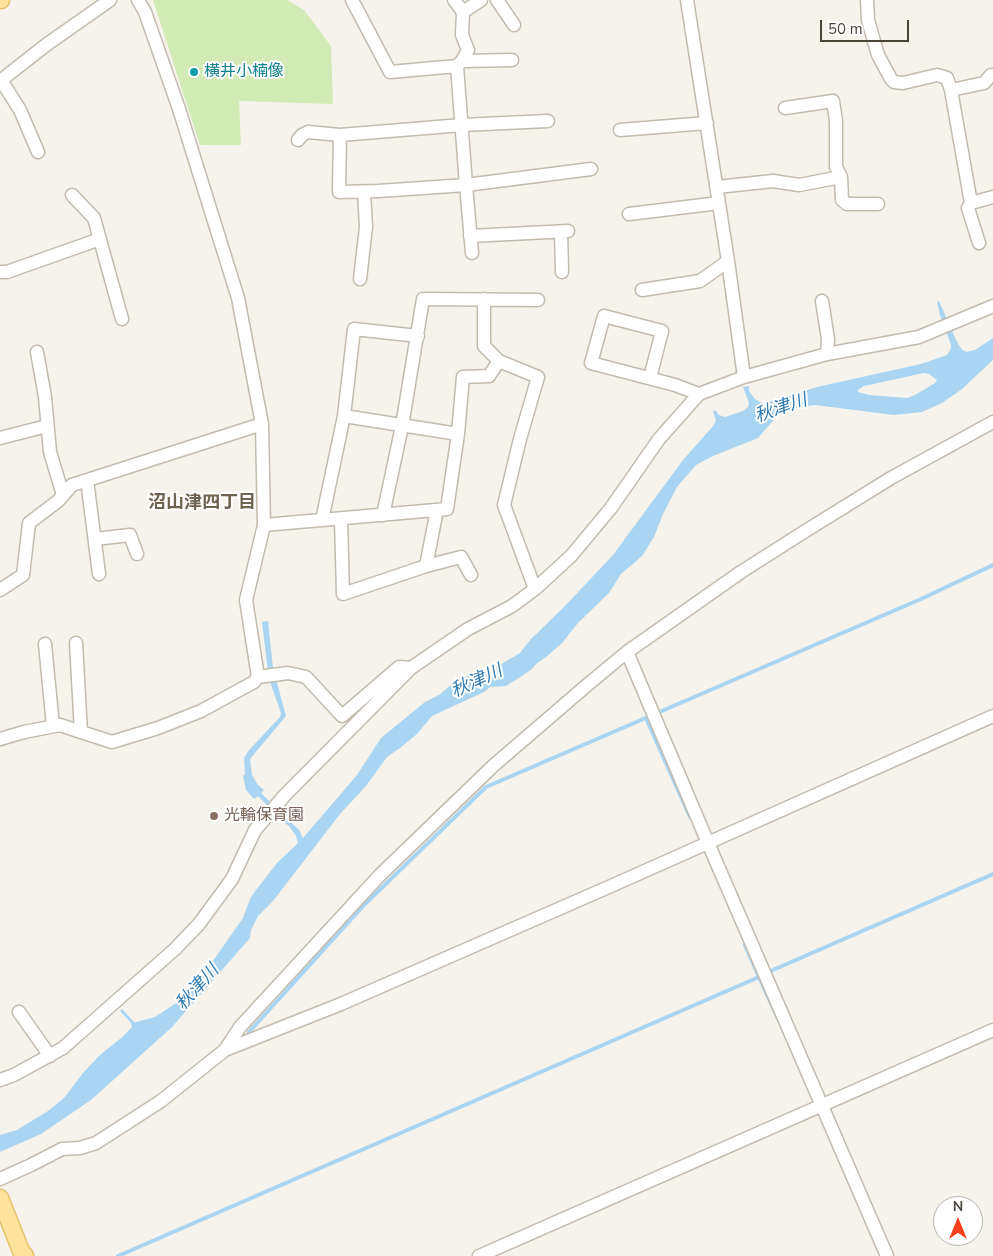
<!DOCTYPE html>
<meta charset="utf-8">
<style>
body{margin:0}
#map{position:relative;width:993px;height:1256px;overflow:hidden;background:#f6f3ec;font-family:"Nunito Sans",sans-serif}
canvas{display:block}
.north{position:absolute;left:933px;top:1196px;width:50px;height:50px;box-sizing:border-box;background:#fff;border:1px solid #b7b4b0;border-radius:50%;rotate:0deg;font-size:14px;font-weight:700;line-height:20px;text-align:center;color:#4b4439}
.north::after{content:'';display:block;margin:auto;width:18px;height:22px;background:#fc3f1d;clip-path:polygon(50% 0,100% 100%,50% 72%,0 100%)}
.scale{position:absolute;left:820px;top:20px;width:89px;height:22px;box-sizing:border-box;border:2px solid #4b4439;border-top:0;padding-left:6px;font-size:15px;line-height:18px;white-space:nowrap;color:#4b4439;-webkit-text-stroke:4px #fff;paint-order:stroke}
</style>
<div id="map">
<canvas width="993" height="1256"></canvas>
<div class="north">N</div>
<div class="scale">50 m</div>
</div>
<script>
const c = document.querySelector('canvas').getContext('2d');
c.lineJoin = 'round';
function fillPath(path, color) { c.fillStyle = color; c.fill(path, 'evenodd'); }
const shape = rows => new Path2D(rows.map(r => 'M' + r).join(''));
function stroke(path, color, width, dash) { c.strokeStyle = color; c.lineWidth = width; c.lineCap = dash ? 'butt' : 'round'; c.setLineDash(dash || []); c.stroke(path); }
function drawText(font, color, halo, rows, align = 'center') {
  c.font = font + ' "Nunito Sans","Noto Sans JP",sans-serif'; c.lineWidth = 4; c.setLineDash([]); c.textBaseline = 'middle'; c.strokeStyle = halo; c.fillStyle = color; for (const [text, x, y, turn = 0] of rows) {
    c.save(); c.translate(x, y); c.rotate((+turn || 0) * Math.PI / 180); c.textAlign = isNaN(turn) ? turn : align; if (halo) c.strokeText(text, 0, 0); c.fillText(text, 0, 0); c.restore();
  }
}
fillPath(shape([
 [153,0,287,0,304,10,331,46,333,104,239,101,241,145,200,145]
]), '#d2eab5');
fillPath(shape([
 [939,301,956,340,962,350,967,352,975,350,993,338,993,360,962,389,942,403,922,412,894,415,815,405,793,408,778,415,758,438,713,456,696,465,677,487,663,514,654,537,642,556,621,574,609,593,578,623,562,643,546,657,536,664,531,670,506,686,490,687,486,691,432,716,417,734,400,748,387,757,366,786,340,814,273,901,258,916,251,930,250,938,172,1027,91,1100,41,1134,0,1152,0,1135,17,1130,48,1111,64,1098,83,1073,100,1055,121,1038,132,1027,131,1023,120,1011,122,1009,134,1022,136,1022,155,1017,181,1000,215,958,243,918,250,899,256,890,277,863,298,843,296,836,289,826,282,821,258,796,254,799,246,790,243,776,245,774,244,758,249,750,280,717,281,713,269,679,262,622,268,621,273,668,286,716,250,759,252,775,258,785,264,790,261,793,299,830,303,838,357,775,381,738,425,702,439,695,458,679,496,667,520,653,530,640,564,607,613,555,683,460,714,425,716,420,713,411,715,410,719,415,725,417,743,411,748,407,749,403,743,387,749,386,749,391,755,399,762,403,768,402,817,387,921,364,947,355,951,349,951,345,940,315,937,302],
 [924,373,929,374,937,380,935,383,915,395,907,398,869,395,858,392,858,390,864,386]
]), '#a9d4f2');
stroke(shape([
 [646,718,690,817],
 [766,973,993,874],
 [760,976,759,977,778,1019],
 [249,1032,364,905,486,787,921,599,993,565],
 [118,1256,759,977,745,945]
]), '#a9d4f2', 4);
const minor = shape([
 [138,0,145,12,179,109,238,298,262,424,264,525,246,600,258,677],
 [352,0,390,72,457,66,466,185,591,169],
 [454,0,463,12,462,35,468,50,462,61,457,66],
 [497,0,514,25],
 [687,0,728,261,744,377],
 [867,0,868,20,878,55,891,79,894,82,903,83,937,75,947,78,951,90],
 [463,12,481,0],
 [462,61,512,60],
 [991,75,984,83,951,90,971,203,993,197],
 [1,80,20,110,38,152],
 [0,81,46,45,110,0],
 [785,108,833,101,836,121,836,167,841,177,842,200,847,204,878,204],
 [620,130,707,123],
 [298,140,302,135,308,132,340,135],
 [717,187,773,181,799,185,841,177],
 [72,195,94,218,122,319],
 [971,203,968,208,979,243],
 [629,214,719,203],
 [561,232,562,272],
 [470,236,568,231],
 [472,253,466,185,378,191,339,192,340,135,462,125,548,121],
 [0,272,7,272,100,239],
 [360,279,366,227,364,192],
 [642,290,700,281,728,261],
 [484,299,484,346,499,361,538,377,520,439,504,505,535,589],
 [822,301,828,339,827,354],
 [37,352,45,397,50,452,63,495],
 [650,378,662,331,604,316,591,363,675,385,699,394],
 [344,416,458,434],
 [0,438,47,426],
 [87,480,99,574],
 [383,515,402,426,423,299,538,300],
 [341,519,343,594,426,566,461,557,471,575],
 [322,520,344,416,354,329,418,336],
 [264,525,447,509,458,434,463,377,489,376,499,361],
 [95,539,130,535,137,554],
 [426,566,437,510],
 [0,590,23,575,29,523,58,501,72,485,262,424],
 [76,643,81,732],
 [45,644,53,726],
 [627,652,708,843,887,1256],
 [0,739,24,732,60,725,112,742,158,728,201,711,254,682,258,677,288,673,306,677,342,716,399,667,411,668],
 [19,1012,50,1056],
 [225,1050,341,1004,611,886,993,716],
 [0,1080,14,1075,63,1048,175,949,199,924,232,879,255,830,285,795,411,668,468,629,512,606,535,589,571,556,611,508,659,439,699,394,744,377,827,354,919,337,993,306],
 [0,1179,31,1165,62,1149,80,1148,96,1143,161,1101,225,1050,240,1027,380,875,493,766,586,686,627,652,741,572,807,530,891,478,993,422],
 [479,1256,993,1030]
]);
const major = shape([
 [0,0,1,0],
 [0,1198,21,1251,25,1256]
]);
stroke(minor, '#c2bbae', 15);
stroke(major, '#e6c16a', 19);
stroke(minor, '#fff', 12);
stroke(major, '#ffe39c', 16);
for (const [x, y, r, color] of [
 [194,72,5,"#0f9aa8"],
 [214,816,5,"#8d6e63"]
]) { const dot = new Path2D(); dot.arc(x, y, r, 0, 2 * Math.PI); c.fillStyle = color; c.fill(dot); stroke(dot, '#fff', 2); }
drawText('16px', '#0d838f', '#fff', [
 ["横井小楠像",204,72]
], 'left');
drawText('16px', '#785e54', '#fff', [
 ["光輪保育園",224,816]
], 'left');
drawText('italic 18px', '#2e7ab2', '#fff', [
 ["秋津川",781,409,-19],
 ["秋津川",477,682,-25],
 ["秋津川",198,988,-48]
]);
drawText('bold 18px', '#6e6250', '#fff', [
 ["沼山津四丁目",202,504]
]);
</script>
